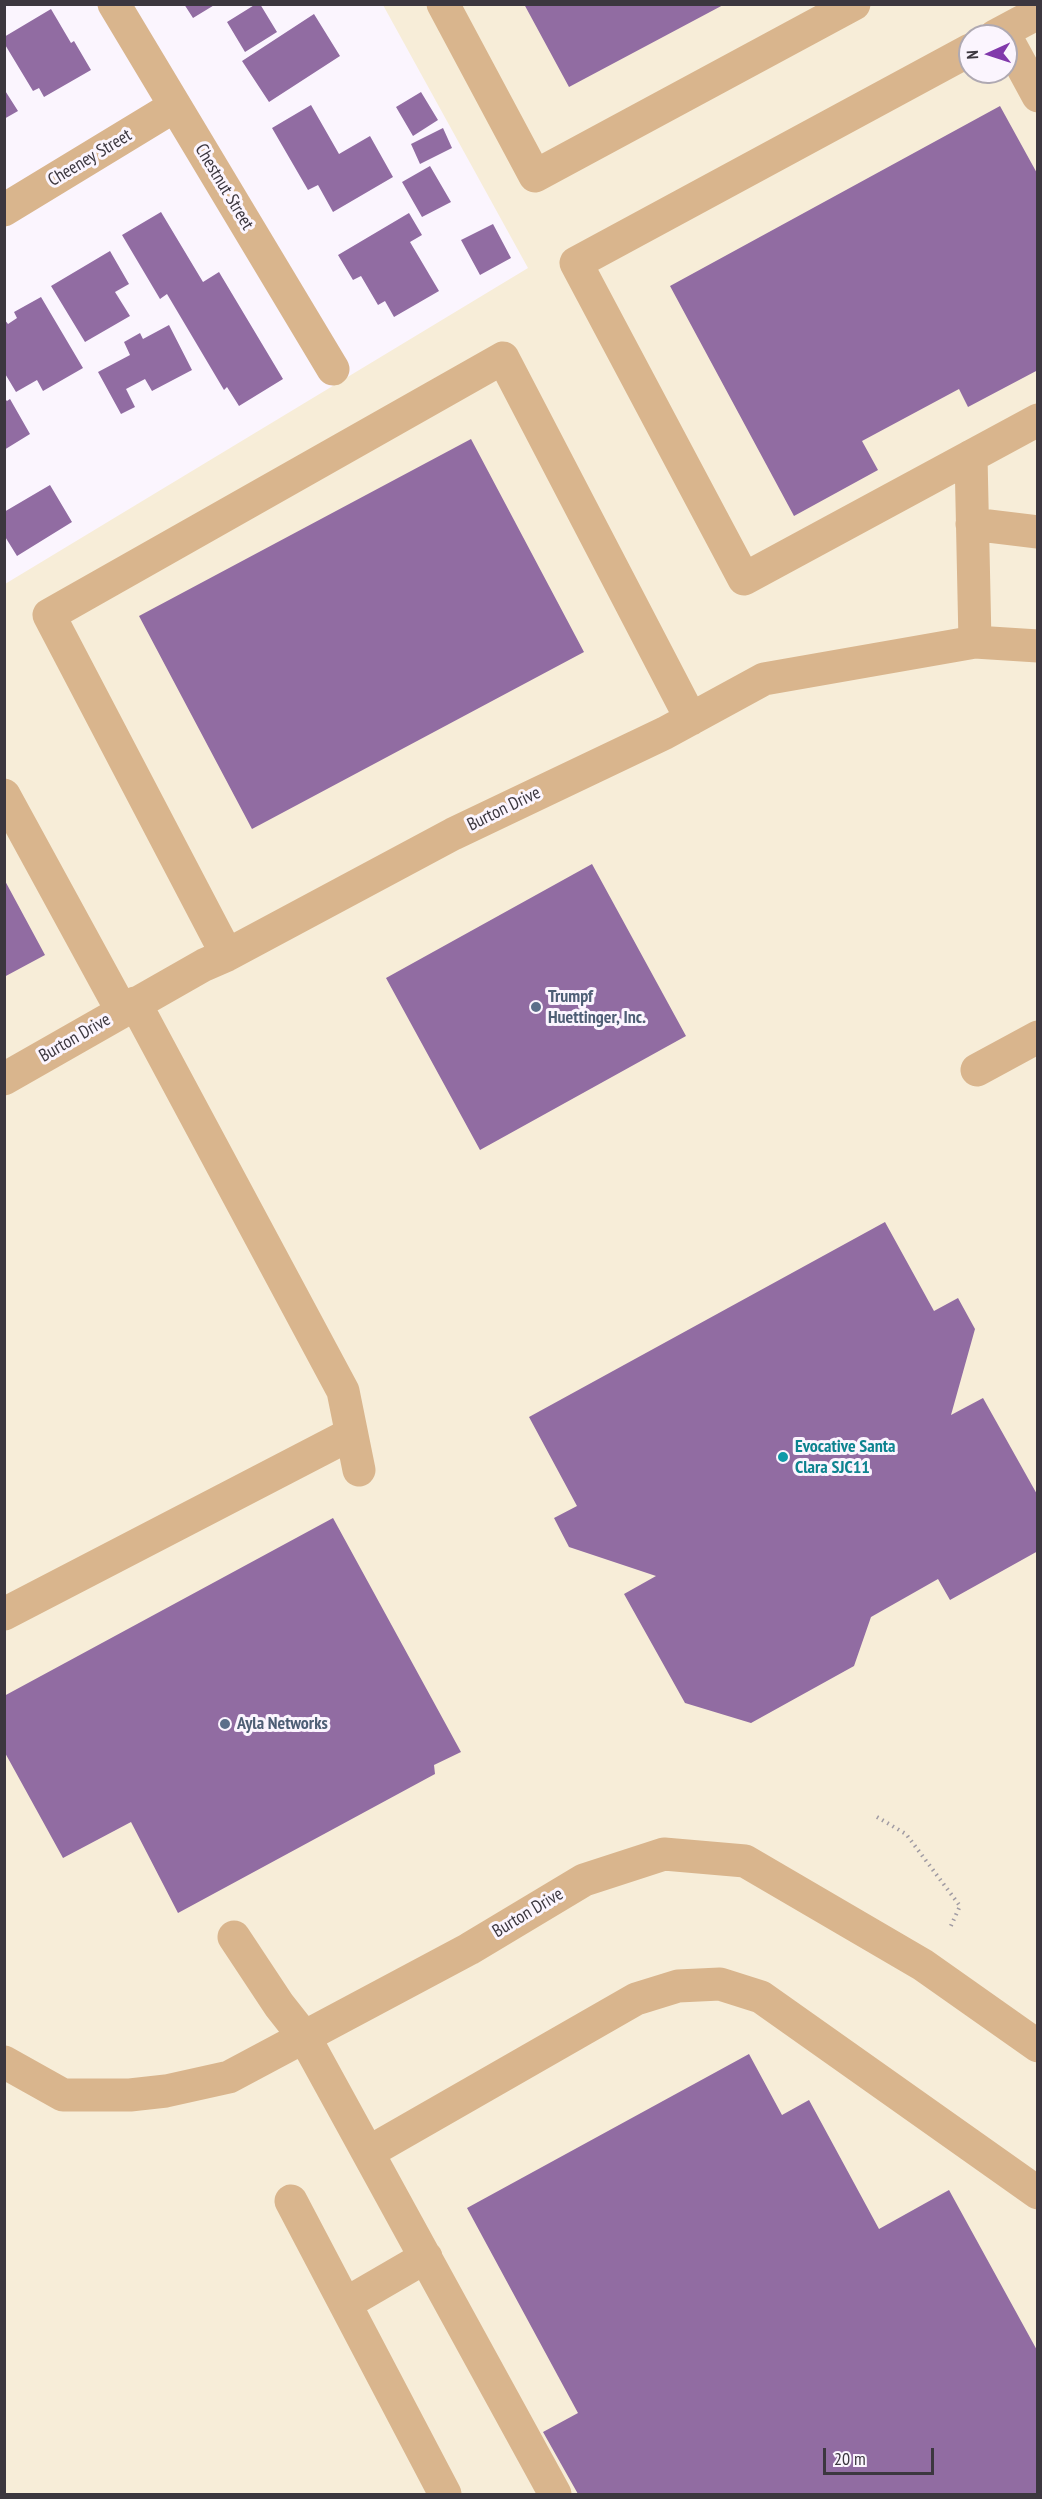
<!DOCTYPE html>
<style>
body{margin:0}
#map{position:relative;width:1042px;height:2499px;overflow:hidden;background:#fbf5fe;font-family:"PT Sans Narrow",sans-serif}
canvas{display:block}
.frame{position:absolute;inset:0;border:6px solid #3c373f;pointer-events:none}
.north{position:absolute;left:958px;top:24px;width:60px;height:60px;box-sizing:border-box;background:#fbf5fe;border:2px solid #afa9b2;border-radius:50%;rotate:267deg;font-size:16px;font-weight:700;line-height:24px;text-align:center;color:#3c373f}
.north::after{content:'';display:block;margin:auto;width:21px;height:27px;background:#8139ab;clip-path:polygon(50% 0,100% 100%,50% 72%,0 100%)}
.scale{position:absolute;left:823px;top:2448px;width:111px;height:27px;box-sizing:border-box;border:3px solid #3c373f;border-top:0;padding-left:8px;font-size:18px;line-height:21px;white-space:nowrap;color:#3c373f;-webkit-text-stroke:4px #fbf5fe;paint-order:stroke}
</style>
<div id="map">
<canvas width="1042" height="2499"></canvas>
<div class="frame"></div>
<div class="north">N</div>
<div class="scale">20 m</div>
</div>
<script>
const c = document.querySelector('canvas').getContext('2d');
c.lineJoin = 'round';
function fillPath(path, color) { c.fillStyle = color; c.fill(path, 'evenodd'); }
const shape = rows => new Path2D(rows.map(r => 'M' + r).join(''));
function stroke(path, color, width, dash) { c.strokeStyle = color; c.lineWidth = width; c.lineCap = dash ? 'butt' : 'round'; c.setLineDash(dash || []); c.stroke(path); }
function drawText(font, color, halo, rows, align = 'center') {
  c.font = font + ' "PT Sans Narrow",sans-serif'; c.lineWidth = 6; c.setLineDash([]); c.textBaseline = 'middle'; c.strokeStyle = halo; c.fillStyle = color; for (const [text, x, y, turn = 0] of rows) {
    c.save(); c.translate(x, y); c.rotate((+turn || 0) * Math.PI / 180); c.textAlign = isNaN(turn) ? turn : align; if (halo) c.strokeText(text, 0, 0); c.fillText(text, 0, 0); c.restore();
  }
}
fillPath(shape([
 [383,5,1037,5,1037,2494,5,2494,5,584,528,268],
 [970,36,1006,36,1006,72,970,72]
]), '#f7edd8');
fillPath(shape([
 [184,4,216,4,193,18],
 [256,4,260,4,277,32,245,52,227,22],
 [524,4,725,4,569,87],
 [51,9,71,43,74,41,91,70,44,97,39,88,33,91,4,43,4,37],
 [314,14,340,56,269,102,242,61],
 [4,89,18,111,4,119],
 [421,92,438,120,413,136,396,107],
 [311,105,339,154,370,136,393,177,333,212,318,185,308,190,272,128],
 [1000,106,1038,175,1038,370,968,407,959,389,862,441,878,470,794,516,670,286],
 [443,128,452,148,420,164,411,144],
 [430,166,451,202,422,217,402,182],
 [161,212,203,282,219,272,283,379,239,406,227,387,224,390,167,294,160,299,122,235],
 [409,213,422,235,410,242,439,291,394,317,385,301,378,305,361,276,353,280,338,255],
 [493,224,511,258,480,275,461,240],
 [110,251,129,284,115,292,130,316,85,342,51,286],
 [41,297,83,368,43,391,37,380,16,392,4,372,4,319,8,324,17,318,14,312],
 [169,325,192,370,152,391,145,379,126,389,135,407,121,414,98,372,130,355,124,342,140,333,143,339],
 [4,398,7,401,10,399,30,434,4,450],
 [471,439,584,652,252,829,139,616],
 [50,485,72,522,17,556,4,535,4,512],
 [592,864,686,1036,480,1150,386,978],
 [4,879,45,955,4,977],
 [885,1222,934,1311,958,1298,975,1329,951,1415,983,1398,1038,1496,1038,1551,950,1600,938,1579,871,1617,854,1666,751,1723,685,1703,624,1594,656,1576,569,1547,554,1518,577,1506,529,1417],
 [333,1518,461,1752,434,1765,435,1774,178,1913,131,1822,63,1858,4,1751,4,1696],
 [749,2054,782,2115,809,2100,879,2229,949,2190,1038,2352,1038,2494,578,2494,543,2432,578,2413,467,2208]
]), '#916ca2');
stroke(shape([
 [877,1817,906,1834,960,1906,949,1930]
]), '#a09ba3', 4, [1.5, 4.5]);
stroke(shape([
 [114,4,333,369],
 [443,4,535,176,854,4],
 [995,36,1038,13],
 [1006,37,1038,96],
 [970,50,576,263,744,579,1038,420],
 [4,210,175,106],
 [971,456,975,642],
 [972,524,1038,532],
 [4,795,122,1011],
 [227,955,49,615,503,358,691,719],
 [135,1003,343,1391,359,1470],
 [977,1070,1038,1037],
 [4,1079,204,965,227,955,453,834,665,733,764,679,975,642,1038,646],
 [4,1614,351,1434],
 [234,1937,279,2005,305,2038,555,2494],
 [4,2062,63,2095,130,2095,166,2091,229,2077,469,1949,584,1880,664,1854,745,1861,923,1965,1038,2046],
 [369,2152,636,1999,678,1986,720,1984,761,1997,1038,2193],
 [291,2201,445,2494],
 [345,2304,426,2257]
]), '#d9b58d', 33);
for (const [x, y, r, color] of [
 [536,1007,6,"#5c6f8a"],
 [783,1457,6,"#0f9aa8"],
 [225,1724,6,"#5c6f8a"]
]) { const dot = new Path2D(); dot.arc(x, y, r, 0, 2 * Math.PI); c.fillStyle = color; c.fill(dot); stroke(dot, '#fbf5fe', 2); }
drawText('18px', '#3c373f', '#fbf5fe', [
 ["Cheeney Street",90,158,-31],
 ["Chestnut Street",224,187,59],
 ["Burton Drive",504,809,-26],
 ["Burton Drive",75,1038,-30],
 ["Burton Drive",528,1913,-31]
]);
drawText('bold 18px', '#4e5e75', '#fbf5fe', [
 ["Trumpf",548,997],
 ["Huettinger, Inc.",548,1018],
 ["Ayla Networks",237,1724]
], 'left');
drawText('bold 18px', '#0d838f', '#fbf5fe', [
 ["Evocative Santa",795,1447],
 ["Clara SJC11",795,1468]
], 'left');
</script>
